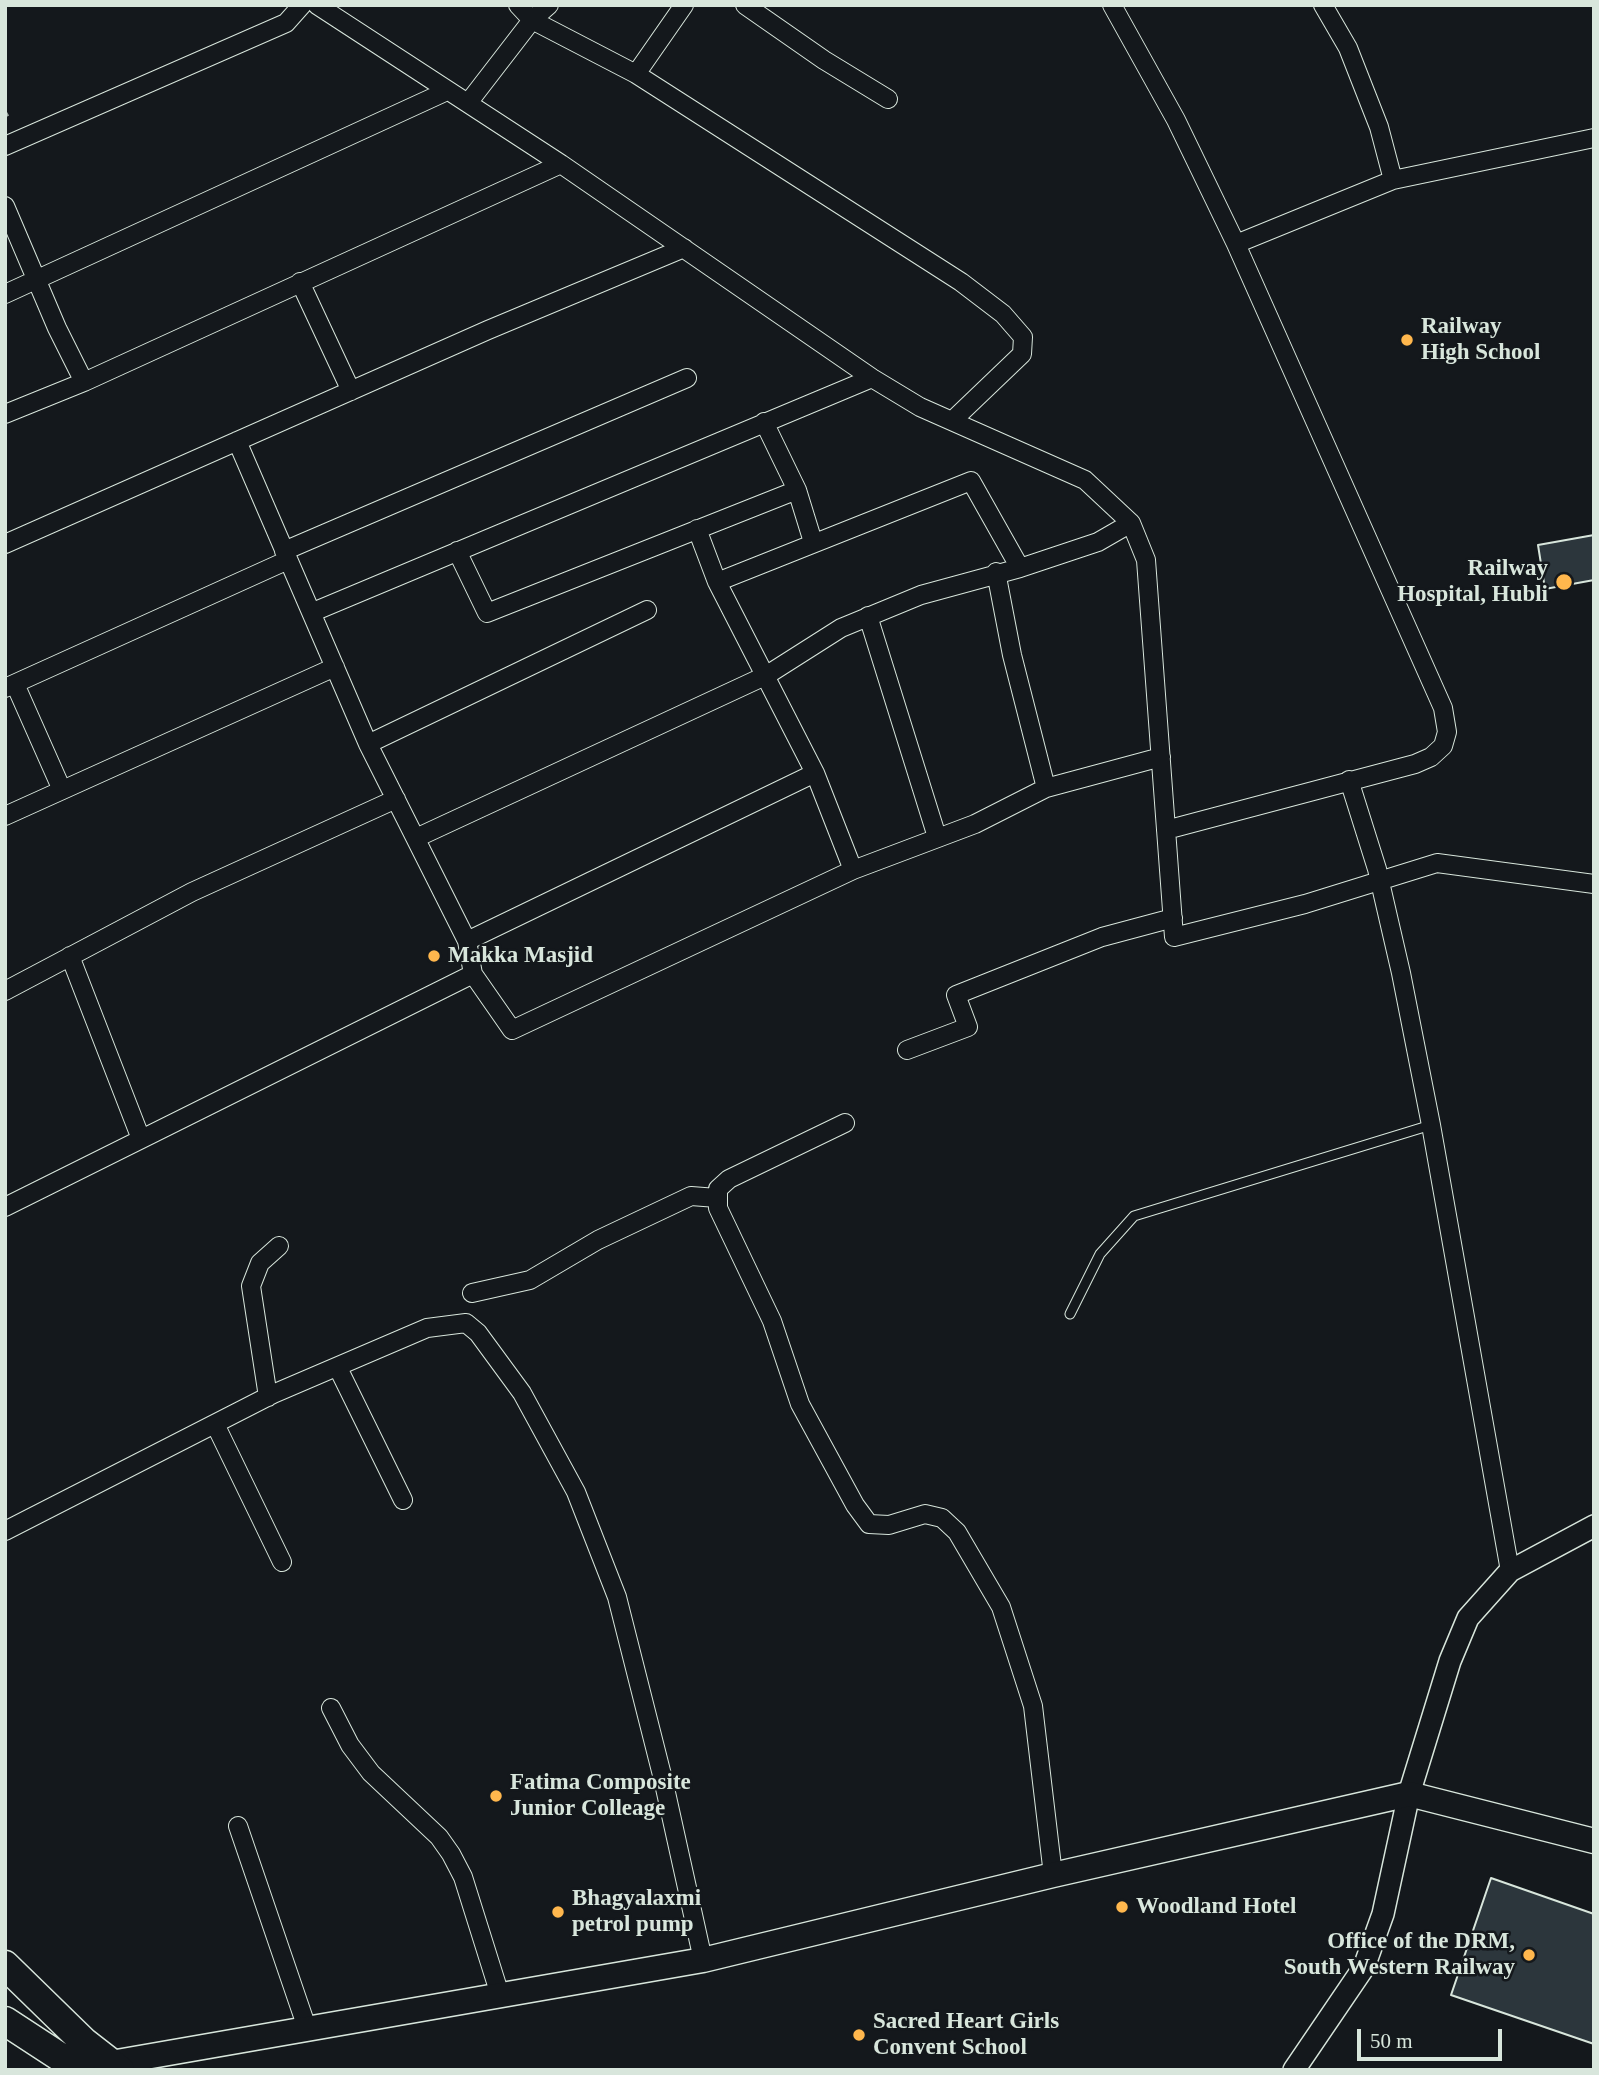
<!DOCTYPE html>
<style>
body{margin:0}
#map{position:relative;width:1599px;height:2075px;overflow:hidden;background:#14181c;font-family:Georgia,serif}
canvas{display:block}
.frame{position:absolute;inset:0;border:7px solid #d8e6dc;pointer-events:none}
.scale{position:absolute;left:1357px;top:2029px;width:145px;height:32px;box-sizing:border-box;border:4px solid #d8e6dc;border-top:0;padding-left:9px;font-size:21px;line-height:24px;white-space:nowrap;color:#d8e6dc;-webkit-text-stroke:5px #14181c;paint-order:stroke}
</style>
<div id="map">
<canvas width="1599" height="2075"></canvas>
<div class="frame"></div>
<div class="scale">50 m</div>
</div>
<script>
const c = document.querySelector('canvas').getContext('2d');
c.lineJoin = 'round';
function fillPath(path, color) { c.fillStyle = color; c.fill(path, 'evenodd'); }
const shape = rows => new Path2D(rows.map(r => 'M' + r).join(''));
function stroke(path, color, width, dash) { c.strokeStyle = color; c.lineWidth = width; c.lineCap = dash ? 'butt' : 'round'; c.setLineDash(dash || []); c.stroke(path); }
function drawText(font, color, halo, rows, align = 'center') {
  c.font = font + ' Georgia,serif'; c.lineWidth = 5; c.setLineDash([]); c.textBaseline = 'middle'; c.strokeStyle = halo; c.fillStyle = color; for (const [text, x, y, turn = 0] of rows) {
    c.save(); c.translate(x, y); c.rotate((+turn || 0) * Math.PI / 180); c.textAlign = isNaN(turn) ? turn : align; if (halo) c.strokeText(text, 0, 0); c.fillText(text, 0, 0); c.restore();
  }
}
const building = shape([
 [1594,535,1594,580,1545,589,1538,545,1594,535],
 [1491,1878,1594,1914,1594,2044,1451,1995,1491,1878]
]);
fillPath(building, '#2c363c');
stroke(building, '#d8e6dc', 2);
const service = shape([
 [1070,1314,1100,1254,1134,1216,1431,1125]
]);
const minor = shape([
 [317,5,561,164,872,378,920,407,1085,480,1131,523,1146,560,1174,937,1305,904,1437,863,1594,884],
 [518,5,532,20,636,74,961,282,1003,314,1023,337,1022,354,952,421],
 [745,5,824,60,888,99],
 [1112,5,1176,120,1236,244,1443,708,1447,732,1443,746,1431,757,1415,764,1166,830],
 [636,74,684,5],
 [468,103,532,20,549,5],
 [5,146,286,23,302,5],
 [1393,180,1594,138],
 [5,206,57,328,84,382],
 [1236,244,1393,180,1379,127,1348,48,1323,5],
 [300,282,351,391],
 [5,294,447,91],
 [5,414,84,382,561,164],
 [764,422,797,490,813,542],
 [237,441,368,744,467,941,473,974,512,1030,853,870,815,773,717,582,697,529],
 [5,544,488,330,684,248],
 [284,551,687,378],
 [457,551,487,613,797,490],
 [996,572,1012,655,1046,788],
 [717,582,971,481,1020,568],
 [313,612,872,378],
 [868,616,937,837],
 [15,684,62,790],
 [5,688,288,560],
 [368,744,647,610],
 [1349,780,1377,869,1401,973,1431,1125,1510,1571],
 [5,816,335,667],
 [416,838,767,675,841,628,921,595,1020,568,1098,542,1131,523],
 [853,870,975,824,1046,788,1161,757],
 [467,941,815,773],
 [70,956,141,1139],
 [5,991,192,892,396,799],
 [907,1050,968,1027,956,995,1102,937,1173,918],
 [845,1123,729,1179,718,1189,718,1208,772,1321,800,1404,855,1505,869,1524,889,1525,925,1514,942,1518,957,1532,1001,1607,1033,1706,1053,1875],
 [5,1207,473,974],
 [472,1293,530,1280,598,1240,691,1196,717,1198],
 [338,1368,403,1500],
 [268,1397,251,1286,260,1263,279,1246],
 [215,1424,282,1562],
 [5,1531,273,1394,427,1328,466,1323,478,1333,522,1393,576,1492,617,1597,663,1779,703,1960],
 [331,1708,350,1745,371,1773,439,1837,451,1854,463,1877,500,1995],
 [238,1826,307,2028]
]);
const tertiary = shape([
 [1294,2070,1364,1967,1383,1914,1409,1794,1450,1661,1468,1618,1510,1571,1594,1526]
]);
const secondary = shape([
 [96,2068,111,2063,703,1960,1053,1875,1409,1794,1594,1841]
]);
const primary = shape([
 [5,1965,84,2042,120,2070],
 [5,2021,80,2070]
]);
stroke(service, '#d8e6dc', 11);
stroke(minor, '#d8e6dc', 20);
stroke(tertiary, '#d8e6dc', 24);
stroke(secondary, '#d8e6dc', 27);
stroke(primary, '#d8e6dc', 31);
stroke(shape([
 [5,112,8,117,5,119]
]), '#9da8a2', 3.5, [5, 3.5]);
stroke(service, '#14181c', 9);
stroke(minor, '#14181c', 18);
stroke(tertiary, '#14181c', 21);
stroke(secondary, '#14181c', 24);
stroke(primary, '#14181c', 28);
for (const [x, y, r, color] of [
 [1407,340,7,"#ffb74d"],
 [1564,582,9,"#ffb74d"],
 [434,956,7,"#ffb74d"],
 [496,1796,7,"#ffb74d"],
 [1122,1907,7,"#ffb74d"],
 [558,1912,7,"#ffb74d"],
 [1529,1955,7,"#ffb74d"],
 [859,2035,7,"#ffb74d"]
]) { const dot = new Path2D(); dot.arc(x, y, r, 0, 2 * Math.PI); c.fillStyle = color; c.fill(dot); stroke(dot, '#14181c', 2.5); }
drawText('bold 23px', '#d8e6dc', '#14181c', [
 ["Railway",1421,327],
 ["High School",1421,353],
 ["Railway",1548,569,"right"],
 ["Hospital, Hubli",1548,595,"right"],
 ["Makka Masjid",448,956],
 ["Fatima Composite",510,1783],
 ["Junior Colleage",510,1809],
 ["Bhagyalaxmi",572,1899],
 ["petrol pump",572,1925],
 ["Woodland Hotel",1136,1907],
 ["Office of the DRM,",1515,1942,"right"],
 ["South Western Railway",1515,1968,"right"],
 ["Sacred Heart Girls",873,2022],
 ["Convent School",873,2048]
], 'left');
</script>
